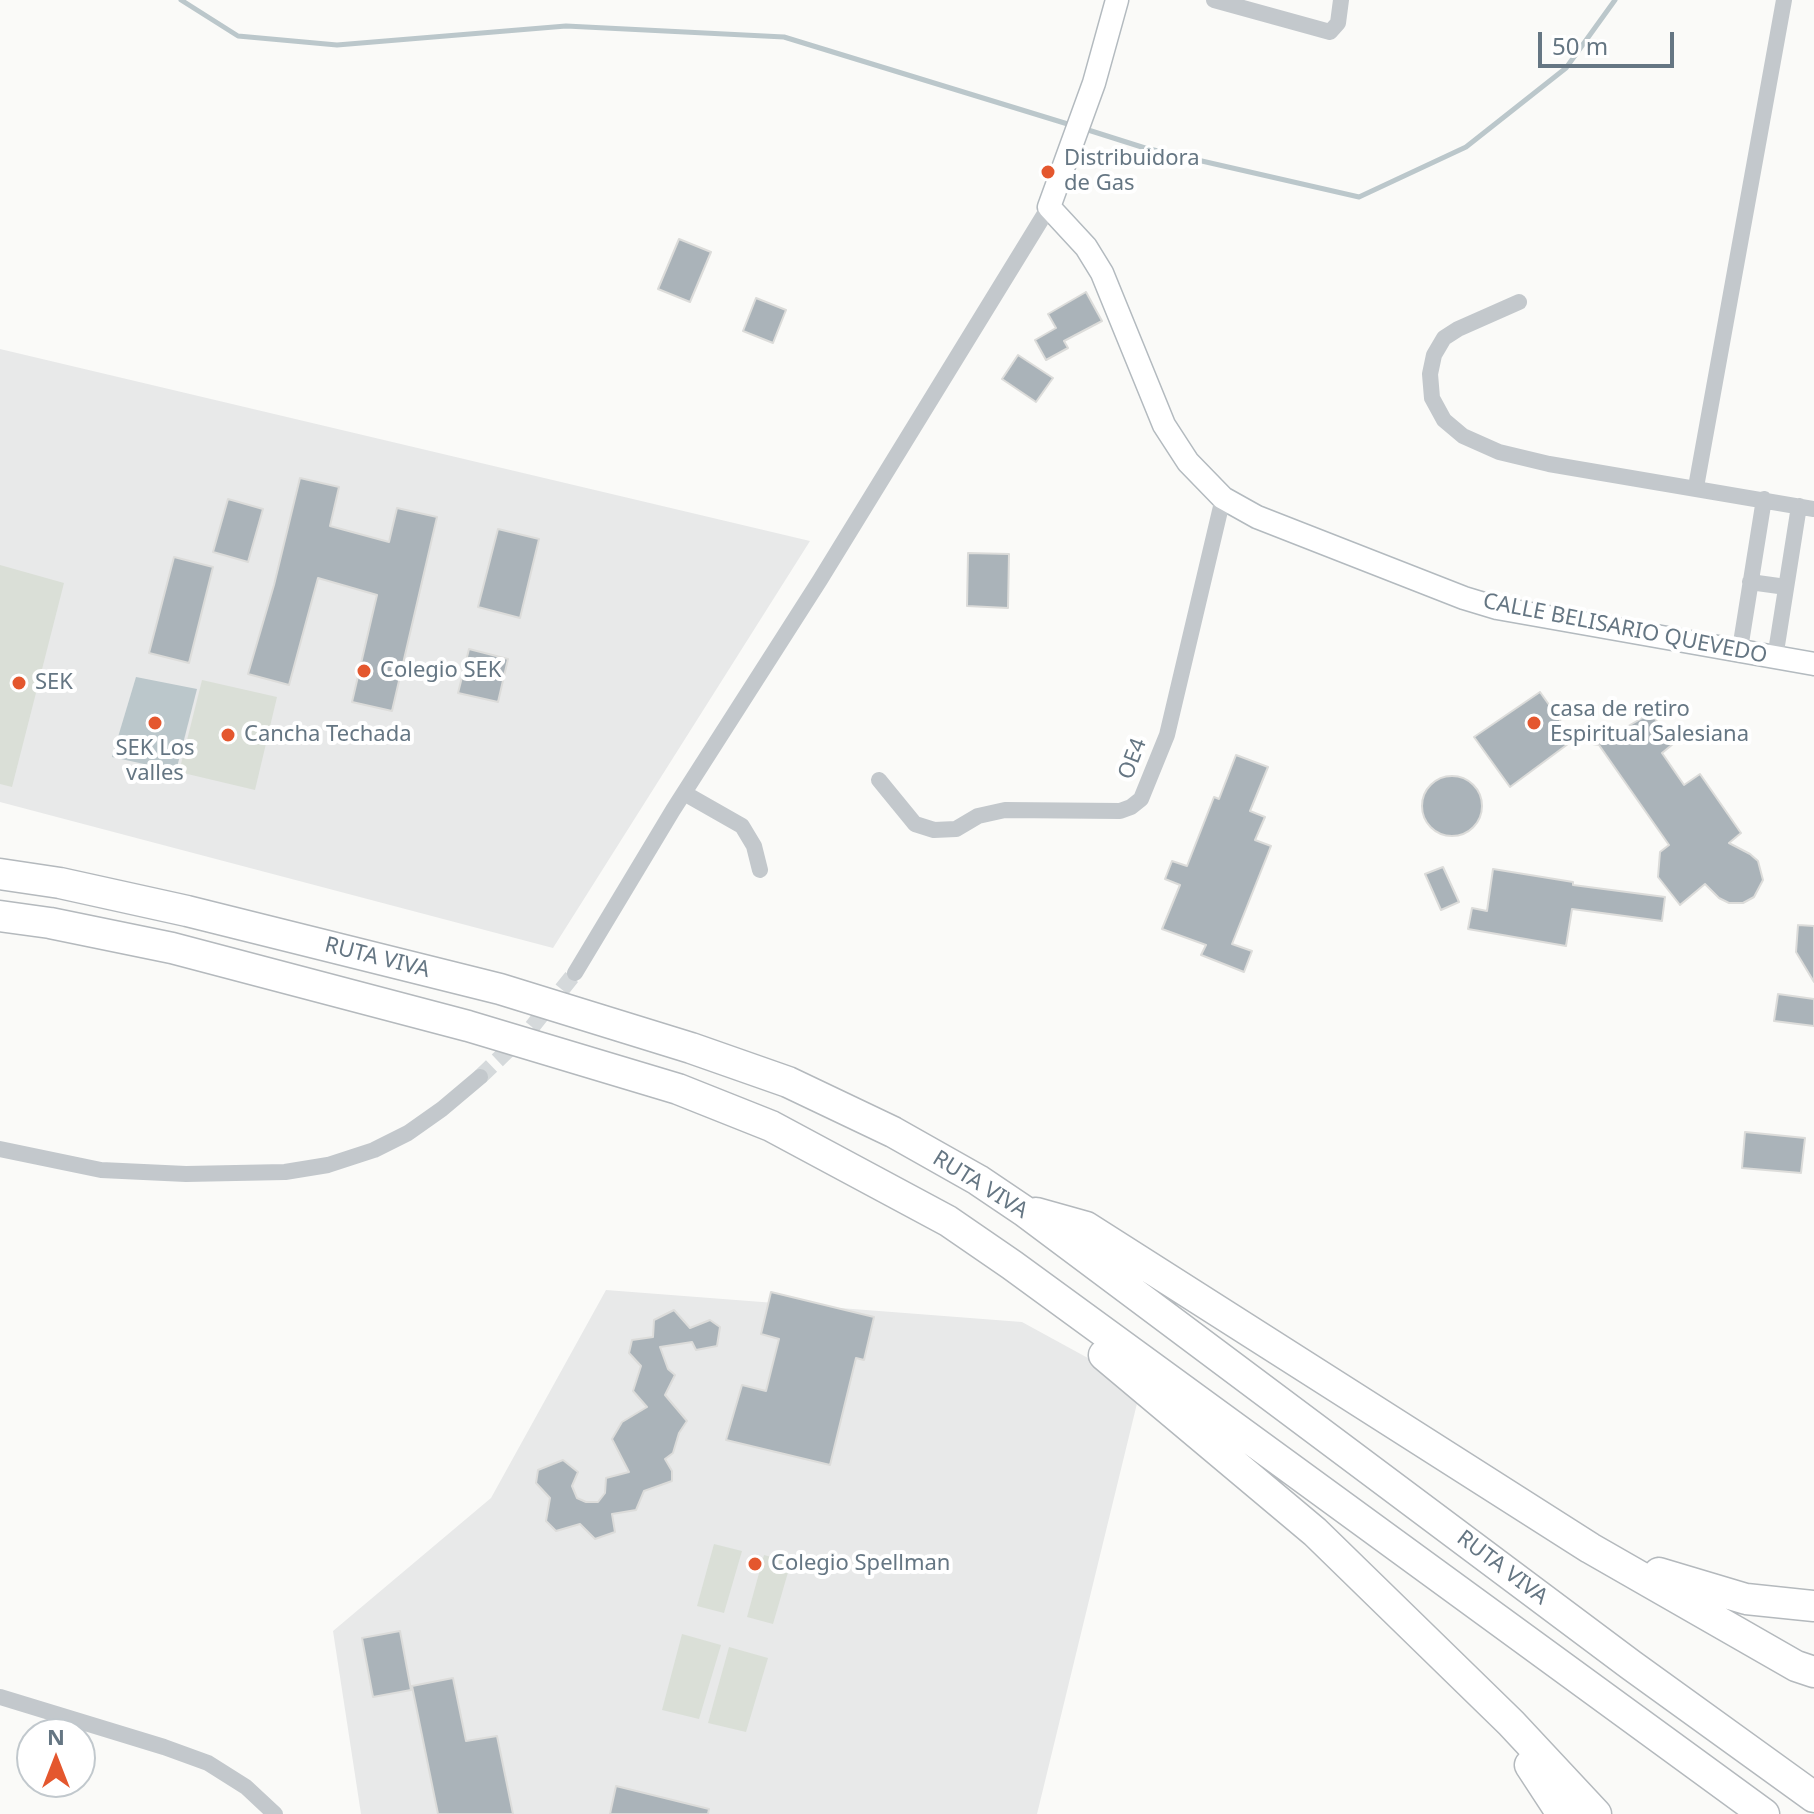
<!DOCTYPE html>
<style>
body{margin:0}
#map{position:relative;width:1814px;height:1814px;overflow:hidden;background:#fafaf8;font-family:"Noto Sans",sans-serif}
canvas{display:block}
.north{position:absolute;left:16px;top:1718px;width:80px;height:80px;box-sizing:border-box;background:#fff;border:2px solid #c1c8cd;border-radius:50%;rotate:0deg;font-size:22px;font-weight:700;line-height:32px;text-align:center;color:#657683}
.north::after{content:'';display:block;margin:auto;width:28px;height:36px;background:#e4572e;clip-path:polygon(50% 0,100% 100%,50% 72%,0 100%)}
.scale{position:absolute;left:1538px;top:32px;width:136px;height:36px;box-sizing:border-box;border:4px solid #657683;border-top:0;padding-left:10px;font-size:24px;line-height:28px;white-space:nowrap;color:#657683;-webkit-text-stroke:6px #fff;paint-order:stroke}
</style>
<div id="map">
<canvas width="1814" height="1814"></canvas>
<div class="north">N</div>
<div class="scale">50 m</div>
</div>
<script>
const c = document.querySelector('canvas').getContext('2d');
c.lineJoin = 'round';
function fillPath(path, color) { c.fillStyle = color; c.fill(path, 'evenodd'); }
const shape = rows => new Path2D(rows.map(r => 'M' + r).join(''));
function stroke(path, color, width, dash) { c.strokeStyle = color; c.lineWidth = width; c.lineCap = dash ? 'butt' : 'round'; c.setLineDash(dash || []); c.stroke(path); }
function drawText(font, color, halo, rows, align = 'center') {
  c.font = font + ' "Noto Sans",sans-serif'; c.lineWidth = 8; c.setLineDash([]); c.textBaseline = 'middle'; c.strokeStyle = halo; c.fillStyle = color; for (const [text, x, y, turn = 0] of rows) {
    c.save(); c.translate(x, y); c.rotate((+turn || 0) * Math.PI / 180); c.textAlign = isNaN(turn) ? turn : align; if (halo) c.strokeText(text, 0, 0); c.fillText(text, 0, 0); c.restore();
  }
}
fillPath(shape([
 [0,349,810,541,553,948,0,802],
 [606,1290,1022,1322,1141,1387,1037,1814,361,1814,333,1631,491,1498]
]), '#e8e9e9');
fillPath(shape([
 [0,565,64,583,12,787,0,784],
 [202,680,277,697,255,790,179,772],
 [714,1544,742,1551,724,1613,697,1606],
 [764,1555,791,1562,773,1624,747,1617],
 [682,1634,721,1645,699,1719,662,1710],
 [729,1647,768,1658,746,1732,708,1723]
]), '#dadfd7');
fillPath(shape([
 [136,677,197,689,176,771,112,757]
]), '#bbc7cb');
stroke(shape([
 [181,0,238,36,337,45,566,26,784,37,1071,125],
 [1085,129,1145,148,1359,197,1466,147,1566,68,1615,0]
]), '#bbc7cb', 5);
const building = shape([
 [679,239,711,252,690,302,658,289,679,239],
 [1086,292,1102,321,1064,341,1068,348,1046,360,1035,340,1056,328,1048,314,1086,292],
 [756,298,786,310,773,343,743,331,756,298],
 [1018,355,1053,378,1036,402,1002,379,1018,355],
 [300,478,339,487,330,526,389,542,397,508,437,517,392,711,352,702,377,595,318,578,289,685,248,674,274,585,300,478],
 [228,499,263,509,248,562,213,552,228,499],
 [498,529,539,539,520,618,478,607,498,529],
 [968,553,1009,554,1008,608,967,606,968,553],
 [174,557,213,567,189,663,149,653,174,557],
 [469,649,508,659,498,702,458,693,469,649],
 [1540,692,1569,733,1623,729,1651,713,1673,744,1662,753,1684,785,1700,774,1741,833,1729,843,1750,854,1758,861,1763,880,1754,897,1743,903,1729,903,1719,898,1705,884,1680,905,1658,877,1660,852,1669,845,1599,745,1572,741,1510,787,1474,737,1540,692],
 [1236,755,1268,767,1250,811,1265,817,1255,840,1271,846,1232,944,1252,951,1244,972,1201,955,1206,945,1162,929,1180,885,1165,879,1172,861,1187,866,1214,797,1219,799,1236,755],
 '1422 806a30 30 0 1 1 60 0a30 30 0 1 1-60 0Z',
 [1443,867,1459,902,1441,910,1425,874,1443,867],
 [1493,869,1573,882,1573,885,1665,897,1662,921,1572,909,1566,946,1468,929,1472,908,1487,911,1493,869],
 [1798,925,1814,926,1814,982,1796,952,1798,925],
 [1778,994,1814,999,1814,1026,1774,1021,1778,994],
 [1745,1132,1805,1138,1801,1173,1742,1168,1745,1132],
 [771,1292,874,1317,864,1360,856,1358,830,1465,726,1440,742,1385,766,1391,779,1339,761,1334,771,1292],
 [674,1310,690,1328,710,1320,720,1327,717,1346,696,1350,692,1342,660,1347,668,1369,675,1375,665,1395,687,1421,679,1433,673,1453,665,1459,672,1471,672,1481,644,1491,636,1510,612,1514,615,1532,595,1539,580,1524,556,1531,546,1521,550,1498,536,1483,538,1470,563,1460,578,1472,572,1486,577,1498,586,1502,598,1502,605,1493,606,1478,629,1472,612,1439,622,1422,647,1407,633,1391,641,1366,629,1353,632,1340,653,1337,654,1320,674,1310],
 [400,1631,411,1690,373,1697,362,1638,400,1631],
 [453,1678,466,1741,497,1736,513,1814,438,1814,412,1686,453,1678],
 [616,1786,709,1809,708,1814,610,1814,616,1786]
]);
fillPath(building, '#aab3b9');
stroke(building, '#dcdcda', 2);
stroke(shape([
 [480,1077,532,1027,575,973]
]), '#d5d9db', 16, [16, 8]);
const secondary = shape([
 [1117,0,1094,83,1049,207,1086,247,1102,273,1164,425,1188,462,1223,498,1257,517,1464,598,1497,608,1814,664]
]);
const highway = shape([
 [0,874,60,883,187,911,500,989,691,1048,788,1082,893,1132,978,1180,1024,1211,1631,1665,1814,1797],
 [0,916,50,923,172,948,468,1026,678,1089,771,1126,948,1221,1012,1265,1764,1814],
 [1036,1213,1086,1227,1590,1548,1796,1666,1814,1672],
 [1104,1355,1315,1532,1511,1723,1596,1814],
 [1659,1573,1746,1599,1814,1606],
 [1530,1765,1562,1814]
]);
stroke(secondary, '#b3babf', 25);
stroke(highway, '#b4b9bd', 33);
stroke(shape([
 [1214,0,1330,32,1338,23,1341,0],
 [1519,302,1458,329,1444,338,1434,355,1430,374,1432,398,1444,420,1463,436,1499,452,1549,464,1814,509],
 [1696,487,1784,0],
 [1750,582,1786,587],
 [1740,649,1764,499],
 [1775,658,1799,506],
 [879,780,915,824,934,830,956,829,978,816,1005,810,1120,811,1131,807,1141,799,1167,735,1223,498],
 [684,793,742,826,754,846,760,870],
 [575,973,673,810,820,580,1049,207],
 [0,1149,101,1170,186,1174,285,1172,328,1165,374,1150,408,1133,442,1109,480,1077],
 [0,1697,164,1747,208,1763,246,1787,275,1814]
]), '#c3c8cc', 16);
stroke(secondary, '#fff', 22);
stroke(highway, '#fff', 30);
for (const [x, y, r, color] of [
 [1048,172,8,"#e4572e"],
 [364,671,8,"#e4572e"],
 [19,683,8,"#e4572e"],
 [155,723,8,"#e4572e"],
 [1534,723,8,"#e4572e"],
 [228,735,8,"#e4572e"],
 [755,1564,8,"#e4572e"]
]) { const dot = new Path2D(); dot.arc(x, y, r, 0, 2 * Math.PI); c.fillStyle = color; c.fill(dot); stroke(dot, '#fff', 3); }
drawText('22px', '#657683', '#fff', [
 ["Distribuidora",1064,159],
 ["de Gas",1064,184],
 ["Colegio SEK",380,671],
 ["SEK",35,683],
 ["casa de retiro",1550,710],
 ["Espiritual Salesiana",1550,735],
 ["Cancha Techada",244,735],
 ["SEK Los",155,749,"center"],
 ["valles",155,774,"center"],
 ["Colegio Spellman",771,1564]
], 'left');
drawText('22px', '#657683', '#fff', [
 ["CALLE BELISARIO QUEVEDO",1625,629,11],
 ["OE4",1133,759,-69],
 ["RUTA VIVA",377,958,14],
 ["RUTA VIVA",980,1185,32],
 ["RUTA VIVA",1502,1568,37]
]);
</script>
